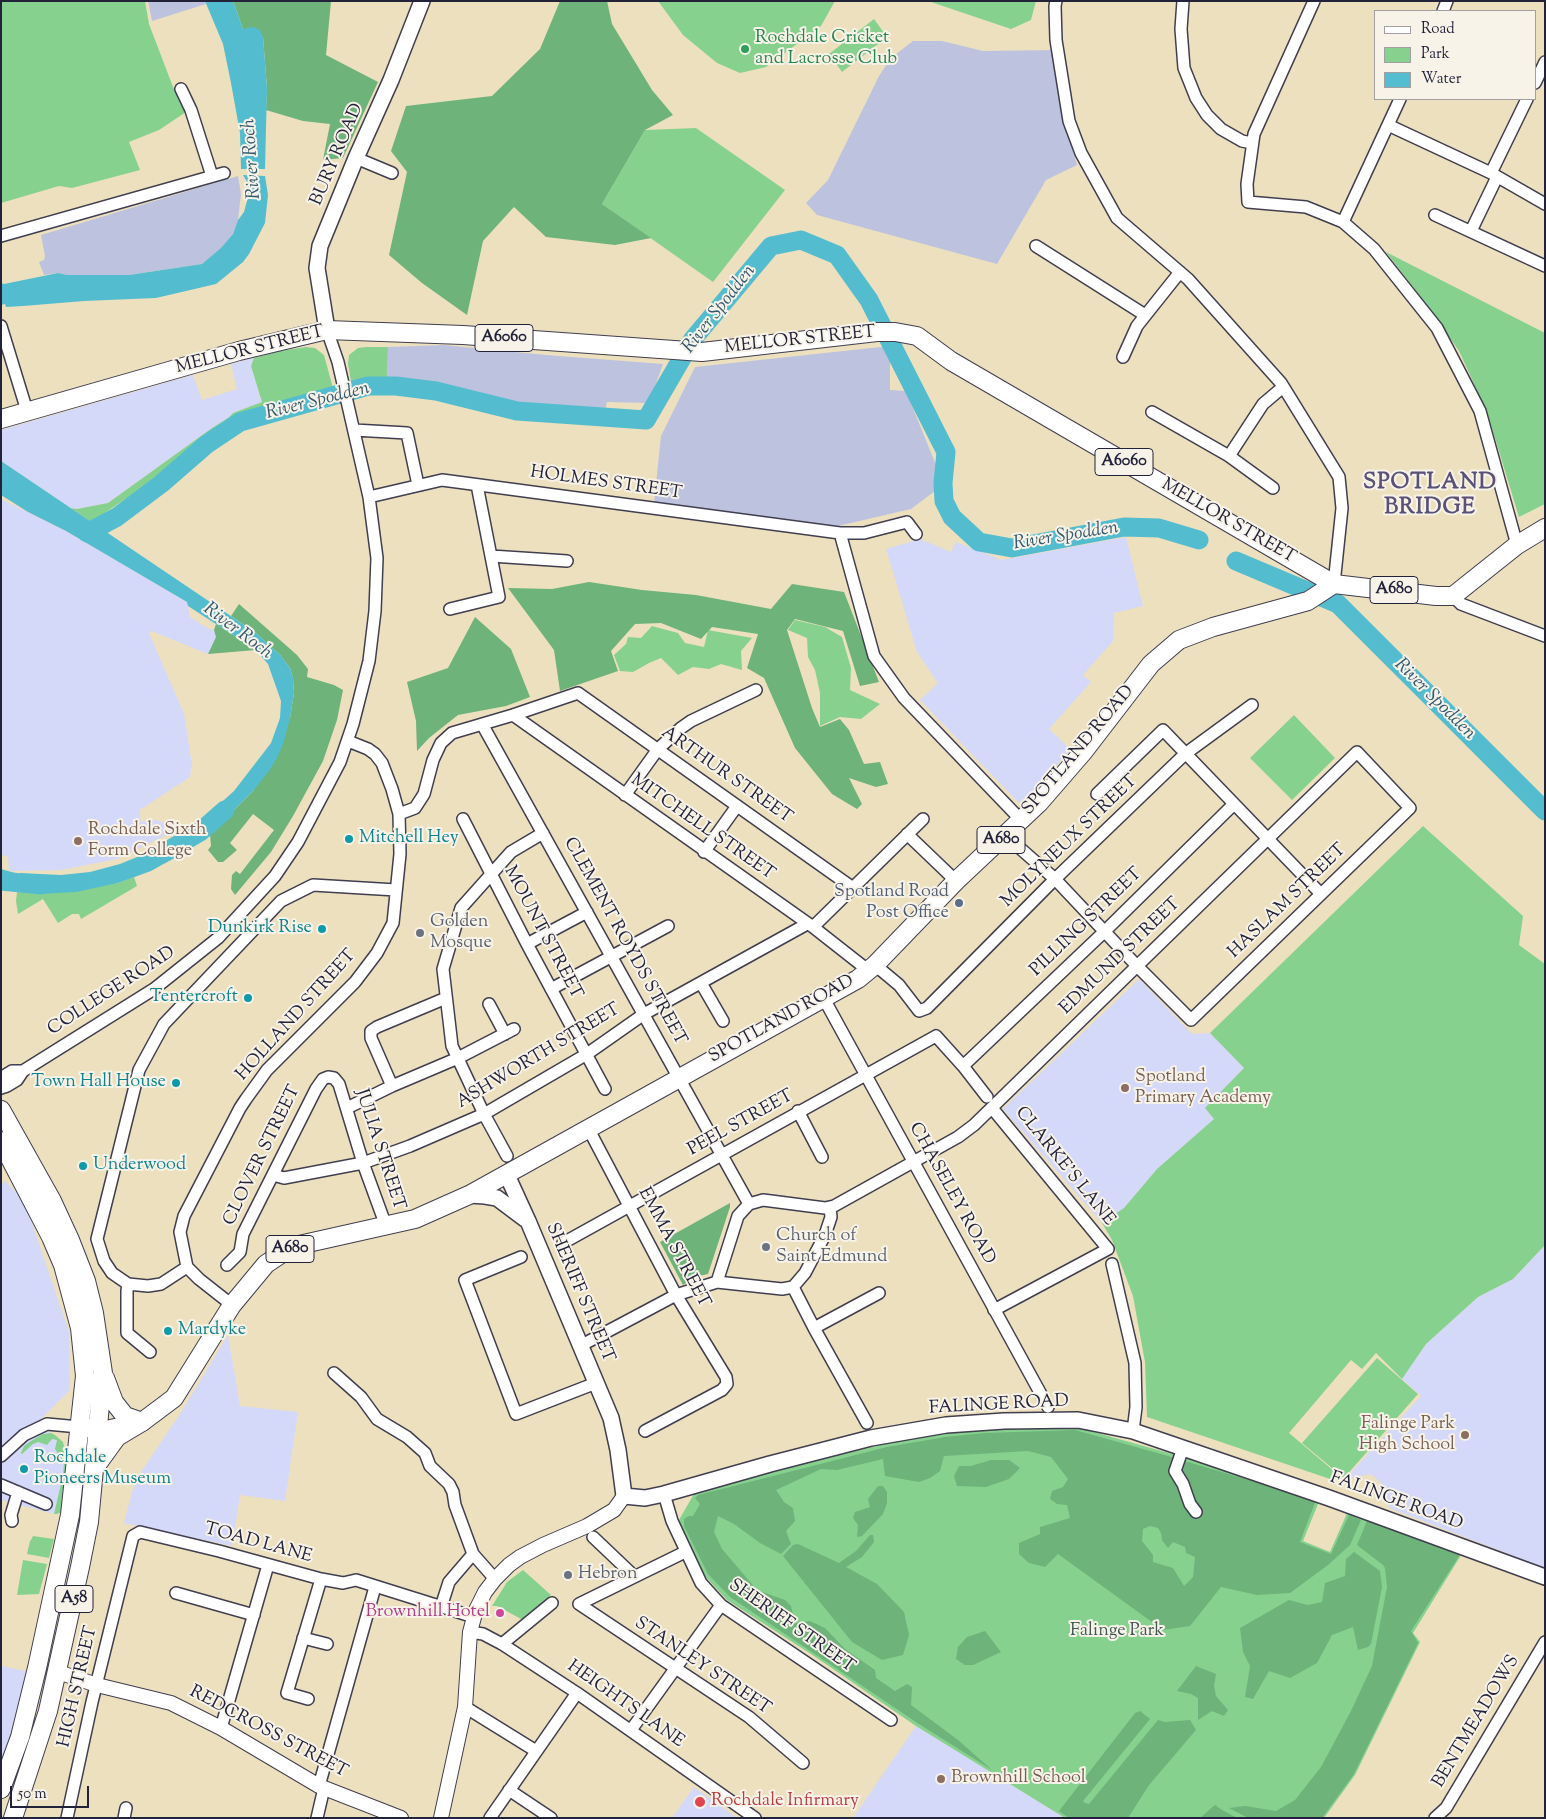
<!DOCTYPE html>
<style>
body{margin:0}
#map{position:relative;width:1546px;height:1819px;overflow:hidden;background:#ede0bf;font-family:"Sorts Mill Goudy",serif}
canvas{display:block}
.frame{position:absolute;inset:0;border:2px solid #22223b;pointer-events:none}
.legend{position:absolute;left:1374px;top:10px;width:162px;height:90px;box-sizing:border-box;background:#f7f3e8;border:1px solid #a29fa3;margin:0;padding:6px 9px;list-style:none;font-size:15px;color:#22223b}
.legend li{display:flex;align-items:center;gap:10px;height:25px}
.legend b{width:25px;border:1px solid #a29fa3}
.scale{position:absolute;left:10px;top:1786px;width:79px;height:22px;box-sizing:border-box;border:2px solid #22223b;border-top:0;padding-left:6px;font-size:15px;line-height:18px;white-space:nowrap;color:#22223b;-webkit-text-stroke:4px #f7f3e8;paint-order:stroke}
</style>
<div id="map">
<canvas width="1546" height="1819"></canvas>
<div class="frame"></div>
<ul class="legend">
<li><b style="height:6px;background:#fff"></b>Road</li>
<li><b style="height:14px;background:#87d18f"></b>Park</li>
<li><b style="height:14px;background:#53bdcf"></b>Water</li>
</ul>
<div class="scale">50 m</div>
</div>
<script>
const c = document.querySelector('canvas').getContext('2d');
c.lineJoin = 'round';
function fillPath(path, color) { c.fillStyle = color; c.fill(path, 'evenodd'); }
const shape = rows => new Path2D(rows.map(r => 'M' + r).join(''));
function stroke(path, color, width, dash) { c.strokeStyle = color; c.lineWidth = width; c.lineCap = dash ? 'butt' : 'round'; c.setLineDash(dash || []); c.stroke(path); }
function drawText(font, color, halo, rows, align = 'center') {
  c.font = font + ' "Sorts Mill Goudy",serif'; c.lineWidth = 4; c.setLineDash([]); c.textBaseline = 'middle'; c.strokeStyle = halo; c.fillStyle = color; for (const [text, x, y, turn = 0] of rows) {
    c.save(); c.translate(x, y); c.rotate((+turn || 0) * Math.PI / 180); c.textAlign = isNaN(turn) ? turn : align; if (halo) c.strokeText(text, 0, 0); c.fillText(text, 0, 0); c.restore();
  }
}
fillPath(shape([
 [254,358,251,366,262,402,233,413,228,418,212,428,108,503,77,509,71,508,1,461,1,430,193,375,202,400,237,389,231,364],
 [1,499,66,531,187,602,190,617,209,629,214,630,216,637,208,654,151,631,149,633,184,714,192,765,190,777,143,808,139,809,141,822,156,820,173,826,166,831,168,834,117,859,61,870,9,871,8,856,1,855],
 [1126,537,1143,606,1114,613,1113,641,1083,675,1091,682,1049,729,1070,749,1046,778,1019,803,920,700,938,683,917,652,886,549,920,539,951,552,956,542,1002,560],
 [1139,979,1192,1034,1210,1033,1244,1068,1205,1108,1215,1119,1157,1169,1124,1208,1102,1223,1003,1109],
 [5,1181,24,1200,69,1332,70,1390,39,1421,65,1450,63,1475,54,1514,1,1500,1,1185],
 [1545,1245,1545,1568,1389,1508,1381,1483,1371,1474,1345,1479,1421,1396,1402,1379,1426,1344,1478,1297,1513,1279],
 [228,1335,240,1406,298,1412,285,1501,240,1495,232,1546,124,1523,135,1481,180,1414],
 [1,1666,30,1672,1,1769],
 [916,1726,1065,1818,853,1818],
 [694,1787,737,1818,672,1818]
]), '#d4d8f9');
fillPath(shape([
 [148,1,205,1,206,4,152,21],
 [913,41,942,41,983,51,1054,50,1067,130,1077,165,1046,180,997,264,817,215,806,203,828,180,879,76,891,58],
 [238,176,241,194,238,220,233,234,221,249,202,264,129,275,67,275,58,273,44,275,39,262,44,260,45,256,41,235],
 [444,345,546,355,663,364,649,403,607,402,605,411,537,409,468,396,435,386,387,380,388,347],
 [890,346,890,390,906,391,938,470,935,491,911,509,838,526,654,503,661,436,695,367]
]), '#bdc3de');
fillPath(shape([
 [1,1,145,1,149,24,173,87,186,112,159,130,129,142,140,170,72,188,59,186,1,203],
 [658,1,835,1,821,26,766,67,740,73,717,63,683,35],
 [928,1,1036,1,1031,20,1011,29],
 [874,19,887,37,842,72,829,54],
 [696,128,785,190,713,282,602,204,645,130],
 [1386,252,1545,333,1545,504,1519,517,1487,412,1459,351,1427,305],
 [306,347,315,348,324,355,333,388,240,415,212,431,186,454,133,494,91,522,71,508,77,509,108,503,212,428,228,418,233,413,262,402,251,366,254,358,280,351],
 [366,347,388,347,387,380,352,387,348,364,349,355,358,348],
 [795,620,825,627,842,637,851,668,850,690,880,704,861,719,840,717,820,726,820,693,815,670,808,657,807,638,788,630],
 [652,626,678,633,685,643,704,647,708,630,752,638,741,651,742,670,721,664,709,669,693,667,678,675,661,658,649,663,633,672,620,671,614,655,626,644,628,637,641,638],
 [1294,715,1335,758,1292,800,1250,758],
 [1423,826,1523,916,1519,945,1545,964,1545,1245,1513,1279,1478,1297,1426,1344,1402,1379,1376,1353,1362,1369,1351,1360,1289,1433,1341,1477,1333,1480,1147,1417,1145,1362,1133,1296,1112,1240,1102,1223,1124,1208,1157,1169,1214,1119,1205,1108,1244,1068,1210,1033],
 [134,877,137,886,81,919,79,914,72,914,58,923,43,899,18,914,16,901,17,892,40,894,118,883],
 [1377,1358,1418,1394,1344,1478,1302,1443],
 [1076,1427,1265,1480,1320,1499,1303,1541,1330,1552,1348,1511,1463,1552,1413,1633,1420,1642,1355,1775,1324,1818,1065,1818,916,1726,814,1656,727,1600,704,1575,691,1552,680,1526,679,1520,695,1492,799,1465,885,1444,943,1433,984,1429],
 [51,1433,55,1435,63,1442,65,1450,66,1504,62,1512,57,1514,54,1514,63,1475,64,1463,55,1449,57,1440,52,1439,47,1445,38,1442,33,1444,22,1454,21,1453,24,1446,31,1441,43,1434],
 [33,1536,54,1539,49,1558,27,1554,30,1541,31,1540],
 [23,1560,47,1564,39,1594,17,1595],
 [523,1570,551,1595,523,1620,497,1606,492,1606,507,1582]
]), '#87d18f');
fillPath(shape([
 [233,1,331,1,326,55,378,82,343,158,323,160,330,124,303,121,266,110,267,88,263,37,243,29],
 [560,1,607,1,612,24,652,90,673,115,645,130,602,204,651,238,615,245,546,237,514,207,483,241,467,315,422,283,389,255,407,172,391,151,406,106,492,96,540,49],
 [589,582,642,590,696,595,771,609,792,584,844,592,879,682,860,686,843,631,795,619,787,630,812,708,820,727,840,719,849,730,864,764,880,762,888,784,876,787,849,778,862,804,857,809,832,794,795,748,764,678,747,668,758,634,712,627,701,639,661,623,635,624,611,651,618,671,560,691,554,650,508,588,552,589],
 [239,604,297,655,308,669,307,677,334,685,343,690,337,720,323,761,293,816,271,852,235,895,231,889,232,875,236,871,240,874,274,830,253,814,230,843,237,850,223,862,218,862,208,850,211,846,210,834,253,791,290,718,294,693,293,678,290,668,280,655,256,633,231,616],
 [475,617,511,649,530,697,506,706,458,715,429,738,417,751,416,721,407,682,448,668],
 [216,624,256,650,208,654,216,637,214,630],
 [730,1203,730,1207,708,1274,699,1276,683,1285,660,1242],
 [1075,1430,1168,1456,1316,1500,1300,1542,1331,1554,1349,1515,1361,1520,1350,1545,1328,1565,1290,1593,1257,1595,1221,1587,1190,1626,1163,1630,1058,1554,1045,1567,1029,1563,1019,1554,1019,1543,1040,1534,1040,1527,1070,1518,1067,1505,1057,1504,1050,1499,1052,1491,1063,1487,1068,1479,1051,1457,1028,1451,944,1456,940,1471,930,1478,919,1482,885,1476,883,1459,837,1470,821,1469,776,1490,784,1502,793,1508,795,1521,786,1531,791,1544,781,1554,760,1543,734,1524,718,1516,714,1532,722,1549,757,1590,785,1600,791,1606,795,1623,810,1621,825,1628,845,1649,875,1670,876,1678,895,1691,907,1684,912,1687,911,1705,958,1740,992,1770,919,1724,730,1597,708,1574,684,1526,684,1519,689,1516,693,1516,700,1504,695,1498,698,1495,887,1447,945,1437,985,1433],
 [1150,1526,1158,1528,1161,1533,1162,1540,1168,1548,1173,1542,1185,1547,1186,1553,1195,1557,1193,1577,1184,1586,1173,1568,1153,1562,1153,1555,1142,1541,1143,1529],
 [991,1460,1009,1460,1020,1468,1009,1479,986,1487,957,1486,954,1476,959,1466,971,1466],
 [878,1486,883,1486,887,1492,887,1503,883,1514,862,1536,857,1537,858,1525,853,1518,855,1512,870,1507,868,1499],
 [1367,1521,1461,1553,1411,1631,1418,1643,1354,1774,1322,1818,1248,1818,1229,1808,1245,1806,1276,1811,1295,1800,1321,1767,1351,1711,1372,1666,1387,1587,1385,1568,1383,1565,1357,1545],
 [870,1535,873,1535,874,1542,862,1557,846,1567,877,1584,904,1612,909,1635,903,1655,882,1660,852,1642,783,1556,793,1545,798,1544,839,1563,856,1551],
 [1354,1552,1380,1571,1382,1587,1371,1644,1368,1647,1358,1650,1353,1627,1332,1635,1317,1663,1290,1678,1269,1671,1253,1699,1245,1697,1250,1666,1243,1652,1240,1628,1289,1600,1308,1605,1322,1602,1325,1583,1345,1576,1346,1559],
 [985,1631,1001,1652,973,1665,965,1665,956,1659,958,1647,967,1637],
 [1196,1666,1216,1674,1214,1686,1216,1696,1228,1710,1224,1716,1212,1711,1198,1720,1198,1698,1191,1694,1177,1691],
 [1140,1711,1150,1719,1083,1801,1085,1803,1089,1804,1158,1720,1165,1722,1190,1720,1196,1730,1149,1785,1128,1818,1069,1818,1059,1811,1135,1713],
 [1215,1805,1222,1810,1237,1818,1200,1818]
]), '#6db37a');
fillPath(shape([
 [205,1,233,1,243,29,254,27,260,30,263,37,267,88,265,169,241,169,240,133,231,83,223,44],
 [243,175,265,176,268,195,265,223,249,254,243,262,216,284,156,298,84,301,23,306,6,307,5,304,1,305,1,283,4,284,58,273,67,275,129,275,202,264,221,248,233,234,238,220,244,212,248,197,247,182],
 [1,461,256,633,280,655,290,668,293,678,294,693,290,718,283,744,277,758,269,771,253,791,210,834,204,818,234,791,271,743,280,718,281,701,268,664,256,650,188,606,187,602,66,531,28,512,1,495],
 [179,835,190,849,151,871,118,883,76,892,40,894,17,892,20,873,61,875,90,872,120,864,147,853],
 [1,869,15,873,12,891,1,889]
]), '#53bdcf');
stroke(shape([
 [87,533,117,517,161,484,207,444,240,422,368,386,396,386,436,391,517,411,646,420,693,339,771,246,801,240,837,255,869,300,946,452,943,483,944,501,952,517,979,542,1012,548,1124,527,1159,528,1199,540],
 [1236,561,1338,604,1545,811],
 [162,854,200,832,225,810],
 [1,881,42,885]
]), '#53bdcf', 19);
const minor = shape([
 [1056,1,1055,6,1056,40,1069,121,1081,153,1117,218,1188,279,1281,383,1339,477,1342,508,1334,584],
 [1183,1,1181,29,1184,68,1196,98,1207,115,1221,129,1242,141,1252,143],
 [1314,1,1254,134,1247,184,1248,202,1306,207,1343,222,1374,249,1437,328,1480,411,1517,545],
 [1443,11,1447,1],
 [1535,83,1545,62],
 [181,89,191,110,212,176],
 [1388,125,1491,173,1545,204],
 [356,158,392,173],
 [1491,173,1527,99],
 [1435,215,1545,266],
 [1343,222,1400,99],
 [1471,231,1497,177],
 [1,236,224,173],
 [1036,246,1145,315],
 [1,326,27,411],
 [1123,357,1137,326,1180,272],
 [1152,412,1229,456,1273,488],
 [354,430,407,433,418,485],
 [1229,456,1263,404,1283,387],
 [369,497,442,480,840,533,864,533,907,522,916,534],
 [840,533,874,656,904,698,1021,820],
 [491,556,567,561],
 [1453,596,1461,604,1545,636],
 [450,609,499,597,477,485],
 [513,715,813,927,869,971],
 [482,724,749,1204],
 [1097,794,1163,730,1321,894],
 [625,795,658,749,681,728,691,721,756,690],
 [399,814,415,808,424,794,433,760,441,743,452,733,513,715,578,693,853,888],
 [463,819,527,944,605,1089],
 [907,834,956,881],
 [704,852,737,806],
 [813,927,923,819],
 [527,944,587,912],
 [875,965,899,985,919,1011,927,1008,1055,879,1185,754,1252,705],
 [701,983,723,1021],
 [551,989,668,926],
 [823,997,1048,1407],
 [489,1004,505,1034],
 [963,1066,1104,932,1234,804],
 [1,1078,12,1071,23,1071],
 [392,1086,371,1038,371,1031,377,1027,446,998],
 [1,1088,7,1086,17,1080,23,1071,154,989,218,938,275,876,298,842,340,762,353,724,369,661,375,611,377,558,369,497,338,362,327,330],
 [347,1108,392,1086,458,1058,514,1029],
 [992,1108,1108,1249,994,1310],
 [798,1111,822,1157],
 [588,1128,676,1295,726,1377,727,1384,722,1390,645,1431],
 [507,1156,484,1114,452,1046,443,969,461,908,511,852,543,833],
 [273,1175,284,1178,363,1163,410,1146,484,1114,587,1054,644,1014,807,924],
 [830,1207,831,1217,825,1235,805,1273,793,1287,782,1289,717,1282,738,1216,749,1204,763,1200,825,1208,834,1206,958,1137,974,1125,1137,966,1357,752,1410,808,1191,1020,1137,966,1055,879,1014,843],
 [563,1243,936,1036,963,1066,987,1097],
 [521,1257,465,1280,516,1414,596,1383],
 [1112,1264,1135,1363,1136,1407,1133,1431],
 [227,1265,240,1252,243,1234,316,1089,323,1079,328,1077,334,1078,339,1084,363,1163,386,1226],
 [187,1267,161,1284,148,1286,128,1284,112,1273,104,1261,97,1239,139,1070,164,1024,281,901,313,885,396,890],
 [128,1284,127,1291,127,1333,150,1352],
 [793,1287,814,1328,867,1423],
 [232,1305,199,1279,187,1267,180,1232,184,1216,240,1108,246,1099,267,1070,355,982,377,953,393,923,400,854,399,814,392,789,382,763,375,754,368,749,348,741],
 [814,1328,879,1293],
 [580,1346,676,1295,717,1282],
 [334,1373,361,1397,377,1419,407,1437,425,1453,430,1466,449,1484,453,1492,455,1505,473,1554,495,1579],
 [1183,1448,1175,1471,1183,1484,1190,1504,1196,1512],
 [1,1456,24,1435,47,1424,79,1427],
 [1,1485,46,1504],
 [664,1494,672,1521,701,1583,721,1605,891,1720],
 [12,1521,11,1515,18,1492],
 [593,1537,634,1576],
 [685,1552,579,1604,749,1717,803,1763],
 [176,1593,254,1615],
 [441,1607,449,1582,473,1554],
 [470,1632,483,1634,502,1644,577,1693,755,1818],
 [303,1638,327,1644],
 [502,1644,552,1603],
 [308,1699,287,1693,321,1579],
 [465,1707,536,1751],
 [221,1728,268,1565],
 [631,1730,721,1605],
 [319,1786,375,1587],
 [509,1790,551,1818],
 [67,1818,92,1702,133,1536,140,1532,219,1551,321,1579,343,1583,356,1580,474,1617],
 [124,1818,126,1808],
 [317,1818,324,1788],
 [490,1818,577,1693],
 [1435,1818,1446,1808,1545,1642]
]);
const tertiary = shape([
 [58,1672,97,1685,171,1703,221,1728,319,1786,401,1818],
 [441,1818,465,1707,470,1632,476,1610,485,1592,495,1579,509,1565,520,1557,543,1545,587,1526,614,1510,624,1496]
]);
const secondary = shape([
 [327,330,317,268,320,246,356,158,391,80,422,1],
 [507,1175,528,1221,611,1418,618,1450,624,1496,645,1498,664,1494,770,1464,871,1438,946,1425,1004,1421,1078,1420,1133,1431,1329,1498,1545,1577],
 [469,1195,485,1196,497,1198,525,1219]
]);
const primary = shape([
 [1,419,239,351,327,330,463,335,702,352,877,332,895,332,917,336,951,361,1334,584],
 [79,1427,106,1430,142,1422,174,1398,232,1305,266,1264,281,1254,299,1245,415,1219,469,1195,858,979,875,965,956,881,1039,803,1084,751,1151,664,1179,640,1213,627,1308,601,1334,584,1436,596,1453,596,1517,545,1545,528]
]);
const trunk = shape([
 [1,1110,52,1201,70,1240,86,1281,94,1313,103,1373,89,1522,80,1567,48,1711,13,1818],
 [1,1141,51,1237,63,1265,80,1328,85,1376,70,1515,37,1668,20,1737,1,1789],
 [105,1378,114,1402,125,1416,142,1422],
 [96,1466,117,1437,142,1422]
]);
stroke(minor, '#403e4f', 14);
stroke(tertiary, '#403e4f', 16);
stroke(secondary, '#403e4f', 18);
stroke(primary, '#403e4f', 20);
stroke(trunk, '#403e4f', 20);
stroke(minor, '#fff', 11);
stroke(tertiary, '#fff', 14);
stroke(secondary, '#fff', 15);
stroke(primary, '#fff', 18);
stroke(trunk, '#fff', 18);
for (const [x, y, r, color] of [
 [745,49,5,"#2e9e5b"],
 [349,839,5,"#0f9aa8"],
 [78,841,5,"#8d6e63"],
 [959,903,5,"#5c6f8a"],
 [322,929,5,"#0f9aa8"],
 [420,933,5,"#6b7280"],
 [248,998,5,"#0f9aa8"],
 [176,1083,5,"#0f9aa8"],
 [1125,1088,5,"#8d6e63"],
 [83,1166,5,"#0f9aa8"],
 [766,1247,5,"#6b7280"],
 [168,1331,5,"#0f9aa8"],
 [1465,1435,5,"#8d6e63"],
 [24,1469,5,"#0f9aa8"],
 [568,1575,5,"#6b7280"],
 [500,1613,5,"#d1479c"],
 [941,1779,5,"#8d6e63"],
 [700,1802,6,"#e0444e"]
]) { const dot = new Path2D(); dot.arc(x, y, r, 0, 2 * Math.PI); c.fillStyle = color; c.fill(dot); stroke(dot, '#f7f3e8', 2); }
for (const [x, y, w] of [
 [504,338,58],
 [1124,462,58],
 [1394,590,48],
 [1001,840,48],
 [290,1249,48],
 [74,1599,38]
]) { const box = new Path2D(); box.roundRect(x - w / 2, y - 13.5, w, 27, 4); c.fillStyle = '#f7f3e8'; c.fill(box); stroke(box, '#22223b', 1); }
drawText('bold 16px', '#22223b', null, [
 ["A6060",504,338],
 ["A6060",1124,462],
 ["A680",1394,590],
 ["A680",1001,840],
 ["A680",290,1249],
 ["A58",74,1599]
]);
drawText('18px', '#27864d', '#f7f3e8', [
 ["Rochdale Cricket",755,39],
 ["and Lacrosse Club",755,60]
], 'left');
drawText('18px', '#22223b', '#f7f3e8', [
 ["BURY ROAD",338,155,-67],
 ["MELLOR STREET",800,341,-6],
 ["MELLOR STREET",250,351,-14],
 ["HOLMES STREET",606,484,8],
 ["MELLOR STREET",1228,522,30],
 ["SPOTLAND ROAD",1079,751,-50],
 ["ARTHUR STREET",726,776,35],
 ["MITCHELL STREET",702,828,35],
 ["MOLYNEUX STREET",1070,842,-44],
 ["HASLAM STREET",1288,902,-44],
 ["PILLING STREET",1087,923,-44],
 ["MOUNT STREET",542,933,62],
 ["CLEMENT ROYDS STREET",624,942,61],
 ["EDMUND STREET",1121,957,-44],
 ["COLLEGE ROAD",112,992,-33],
 ["HOLLAND STREET",297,1016,-48],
 ["SPOTLAND ROAD",782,1020,-29],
 ["ASHWORTH STREET",539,1057,-31],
 ["PEEL STREET",741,1124,-29],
 ["JULIA STREET",379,1150,72],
 ["CLOVER STREET",263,1156,-64],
 ["CLARKE'S LANE",1064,1167,51],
 ["CHASELEY ROAD",951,1194,61],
 ["EMMA STREET",673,1248,62],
 ["SHERIFF STREET",579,1293,67],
 ["FALINGE ROAD",999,1406,-3],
 ["FALINGE ROAD",1396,1502,20],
 ["TOAD LANE",258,1544,15],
 ["SHERIFF STREET",791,1627,35],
 ["STANLEY STREET",702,1667,34],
 ["HIGH STREET",79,1687,-77],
 ["HEIGHTS LANE",625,1705,35],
 ["BENTMEADOWS",1477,1722,-59],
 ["REDCROSS STREET",268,1733,28]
]);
drawText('18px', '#785e54', '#f7f3e8', [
 ["Rochdale Sixth",88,831],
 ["Form College",88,852],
 ["Spotland",1135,1078],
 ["Primary Academy",1135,1099],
 ["Falinge Park",1455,1425,"right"],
 ["High School",1455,1446,"right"],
 ["Brownhill School",951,1779]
], 'left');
drawText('18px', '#0d838f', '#f7f3e8', [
 ["Mitchell Hey",359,839],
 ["Dunkirk Rise",312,929,"right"],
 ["Tentercroft",238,998,"right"],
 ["Town Hall House",166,1083,"right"],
 ["Underwood",93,1166],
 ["Mardyke",178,1331],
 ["Rochdale",34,1459],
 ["Pioneers Museum",34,1480]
], 'left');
drawText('18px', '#4e5e75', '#f7f3e8', [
 ["Spotland Road",949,893],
 ["Post Office",949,914]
], 'right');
drawText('18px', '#5b616d', '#f7f3e8', [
 ["Golden",430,923],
 ["Mosque",430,944],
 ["Church of",776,1237],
 ["Saint Edmund",776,1258],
 ["Hebron",578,1575]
], 'left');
drawText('18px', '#b23c85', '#f7f3e8', [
 ["Brownhill Hotel",490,1613]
], 'right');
drawText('18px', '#405754', '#f7f3e8', [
 ["Falinge Park",1117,1632]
]);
drawText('18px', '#be3a42', '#f7f3e8', [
 ["Rochdale Infirmary",711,1802]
], 'left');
drawText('italic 19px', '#33586f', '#f7f3e8', [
 ["River Roch",253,159,-94],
 ["River Spodden",720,310,-52],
 ["River Spodden",318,402,-14],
 ["River Spodden",1066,537,-9],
 ["River Roch",237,632,37],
 ["River Spodden",1434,700,45]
]);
c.letterSpacing = '1px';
drawText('bold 22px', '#595177', '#f7f3e8', [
 ["SPOTLAND",1430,484],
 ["BRIDGE",1430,509]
]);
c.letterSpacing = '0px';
</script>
